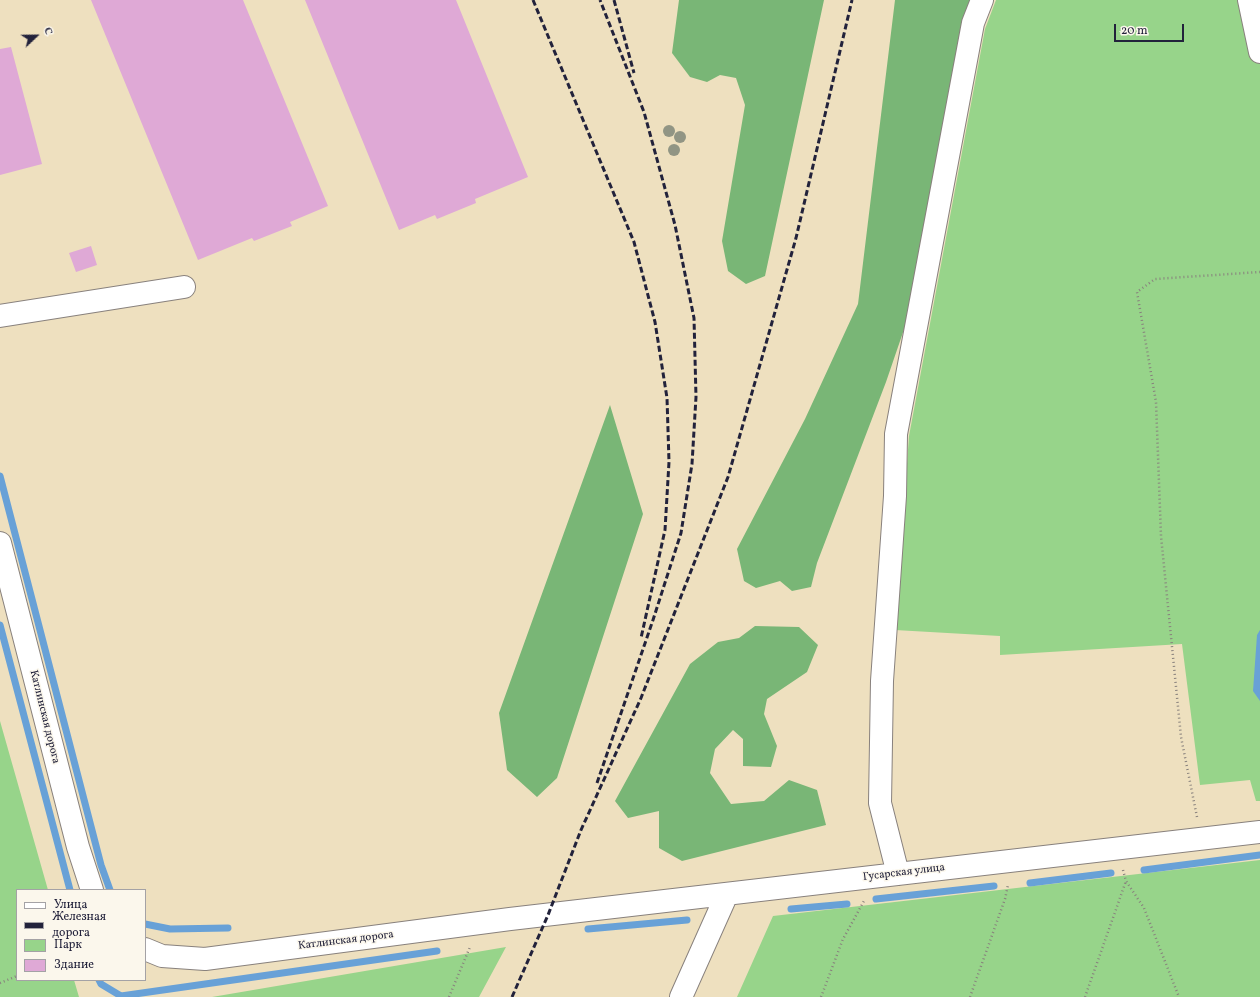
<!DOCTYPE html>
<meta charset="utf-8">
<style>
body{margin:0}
#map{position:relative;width:1260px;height:997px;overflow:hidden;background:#eee0bf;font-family:Vollkorn,serif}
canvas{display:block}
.legend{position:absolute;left:16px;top:889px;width:130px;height:92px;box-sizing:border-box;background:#fbf7ec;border:1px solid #a4a2a5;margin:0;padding:5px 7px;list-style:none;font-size:12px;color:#22223b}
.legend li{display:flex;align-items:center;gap:8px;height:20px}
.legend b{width:20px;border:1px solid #a4a2a5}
.north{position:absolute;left:16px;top:16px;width:40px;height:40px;-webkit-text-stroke:3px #fbf7ec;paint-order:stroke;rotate:68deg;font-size:11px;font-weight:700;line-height:16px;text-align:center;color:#22223b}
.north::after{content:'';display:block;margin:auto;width:14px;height:18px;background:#22223b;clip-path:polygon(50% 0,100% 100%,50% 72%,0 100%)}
.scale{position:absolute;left:1114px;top:24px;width:70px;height:18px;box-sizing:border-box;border:2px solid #22223b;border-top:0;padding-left:5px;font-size:12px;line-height:14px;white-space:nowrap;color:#22223b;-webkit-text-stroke:3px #fbf7ec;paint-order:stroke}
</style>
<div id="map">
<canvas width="1260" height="997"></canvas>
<ul class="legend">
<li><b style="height:5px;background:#fff"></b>Улица</li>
<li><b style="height:5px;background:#22223b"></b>Железная дорога</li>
<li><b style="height:11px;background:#97d48a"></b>Парк</li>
<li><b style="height:11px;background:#dfa9d6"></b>Здание</li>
</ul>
<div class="north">С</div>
<div class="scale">20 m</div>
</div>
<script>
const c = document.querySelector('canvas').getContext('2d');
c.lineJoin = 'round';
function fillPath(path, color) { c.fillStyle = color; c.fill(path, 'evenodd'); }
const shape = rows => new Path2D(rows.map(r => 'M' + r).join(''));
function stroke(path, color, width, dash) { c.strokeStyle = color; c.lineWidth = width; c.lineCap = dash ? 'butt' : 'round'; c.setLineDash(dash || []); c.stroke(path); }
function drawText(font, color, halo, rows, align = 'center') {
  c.font = font + ' Vollkorn,serif'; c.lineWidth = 3; c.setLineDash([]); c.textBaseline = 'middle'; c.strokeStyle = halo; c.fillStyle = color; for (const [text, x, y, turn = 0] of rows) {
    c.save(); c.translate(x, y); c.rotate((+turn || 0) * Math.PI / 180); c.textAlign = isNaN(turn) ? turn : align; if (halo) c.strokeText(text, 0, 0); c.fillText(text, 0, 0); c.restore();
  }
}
fillPath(shape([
 [996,0,1260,0,1260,801,1256,801,1250,780,1200,785,1182,644,1000,655,1000,636,895,630,909,436,985,29],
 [0,721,48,890,17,890,17,980,74,980,79,997,0,997],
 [1260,860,1260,997,737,997,773,916],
 [506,947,479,997,212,997]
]), '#97d48a');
fillPath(shape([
 [679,0,824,0,765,276,746,284,728,271,722,241,745,105,736,78,720,75,707,82,690,77,672,53],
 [895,0,972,0,912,306,886,382,817,563,811,587,792,591,780,581,756,588,744,581,737,549,805,419,858,304],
 [610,405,643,514,557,778,537,797,507,770,499,713],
 [755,626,799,627,818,645,807,672,767,699,764,714,777,746,771,767,743,766,743,739,733,730,715,749,710,773,731,804,764,801,789,780,817,790,826,825,682,861,659,848,659,811,628,818,615,801,690,664,718,642,739,638]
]), '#79b676');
fillPath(shape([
 [1260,630,1260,701,1253,691,1257,635]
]), '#68a1d7');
stroke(shape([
 [0,476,101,865,110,890],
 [0,625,70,890],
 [1144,870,1260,855],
 [1030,883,1111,873],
 [876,899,994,886],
 [791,909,847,904],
 [145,924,170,929,228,928],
 [588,929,687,920],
 [99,980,101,984,121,996,437,951]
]), '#68a1d7', 7);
fillPath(shape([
 [91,0,243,0,328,206,290,222,292,226,254,241,252,238,198,260],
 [305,0,456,0,528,177,475,199,476,203,437,219,435,215,399,230],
 [11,47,42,164,0,175,0,49],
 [91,246,97,265,76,272,69,253]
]), '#dfa9d6');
const minor = shape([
 [1249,0,1260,52],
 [0,316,184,287],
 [0,543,78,847,92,890],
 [898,874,880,803,882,681,895,496,896,434,973,23,982,0],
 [145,949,162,956,205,959,510,919,1260,832],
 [681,997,727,894]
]);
stroke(minor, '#88817d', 24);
stroke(shape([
 [1197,817,1181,737,1161,536,1156,402,1137,292,1155,279,1260,272],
 [1123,870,1126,881,1144,908,1179,997],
 [0,983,17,976],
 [449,997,470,947],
 [821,997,843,939,864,901],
 [970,997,1005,899,1008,885],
 [1085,997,1126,881]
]), '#88817d', 2.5, [1, 3]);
stroke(minor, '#fff', 22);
stroke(shape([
 [533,0,634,242,655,322,667,398,669,462,665,530,641,638],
 [614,0,634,73],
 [597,783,653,620,681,533,692,464,696,397,694,318,675,225,644,112,600,0],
 [512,997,548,915,581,830,641,698,728,477,796,238,852,0]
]), '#22223b', 3, [6, 3]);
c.fillStyle = '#919584';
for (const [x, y] of [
 [669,131],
 [680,137],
 [674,150]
]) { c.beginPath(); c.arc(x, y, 6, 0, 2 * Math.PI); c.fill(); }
drawText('11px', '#22223b', '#fbf7ec', [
 ["Катлинская дорога",44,717,76],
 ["Гусарская улица",904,873,-7],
 ["Катлинская дорога",346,941,-7]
]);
</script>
